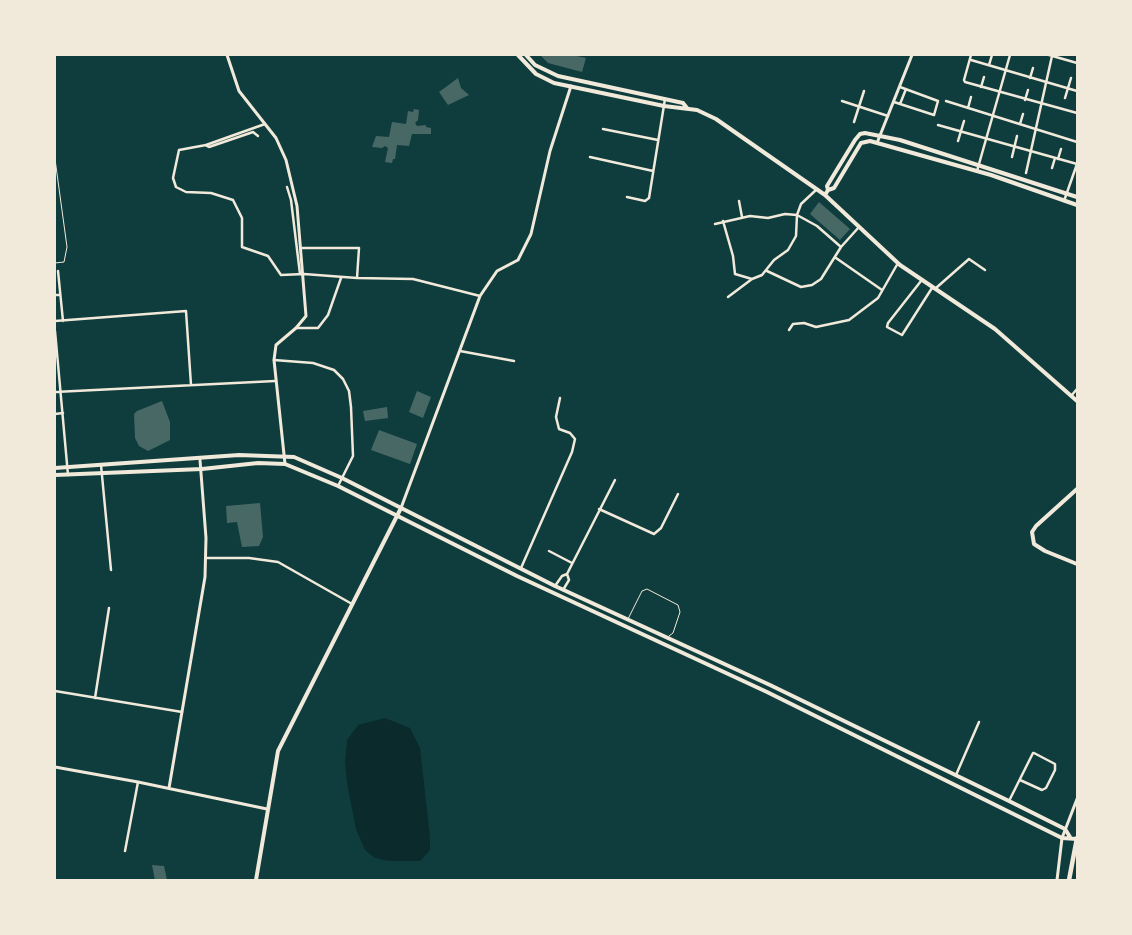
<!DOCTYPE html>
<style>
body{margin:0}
#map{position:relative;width:1132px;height:935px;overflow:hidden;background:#0f3d3e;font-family:Commissioner,sans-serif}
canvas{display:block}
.frame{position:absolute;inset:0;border:56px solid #f1e9da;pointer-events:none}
</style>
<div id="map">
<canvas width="1132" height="935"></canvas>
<div class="frame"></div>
</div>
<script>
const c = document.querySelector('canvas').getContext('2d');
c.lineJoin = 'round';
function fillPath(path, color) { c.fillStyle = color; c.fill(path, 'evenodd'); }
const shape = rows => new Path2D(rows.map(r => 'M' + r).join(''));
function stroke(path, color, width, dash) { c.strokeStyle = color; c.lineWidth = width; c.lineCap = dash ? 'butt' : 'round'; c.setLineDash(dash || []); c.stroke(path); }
fillPath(shape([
 [385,718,410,728,420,748,430,837,430,850,420,861,388,861,375,858,365,850,356,829,347,783,345,762,347,740,358,725]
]), '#0a2a2b');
fillPath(shape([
 [540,55,572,55,586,58,582,72,548,63],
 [458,78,461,88,469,95,448,105,439,92],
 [414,109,419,110,418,120,415,123,417,126,426,125,426,127,431,128,431,134,412,134,409,146,397,145,395,159,393,159,392,163,385,162,388,148,385,146,382,148,372,147,376,136,389,137,392,122,406,124,408,111,413,112],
 [819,202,850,229,840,240,810,214],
 [417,391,431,397,423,418,409,412],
 [162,401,170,422,170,440,148,451,139,446,135,438,134,414,137,411],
 [387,407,388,418,365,421,363,411],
 [379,430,417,444,410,464,371,450],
 [260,503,263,537,259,546,242,547,237,522,227,523,226,506],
 [152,865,164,866,167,880,155,880]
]), '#486865');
stroke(shape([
 [55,159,67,247,64,262,55,263],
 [628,619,642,591,647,589,678,605,680,612,673,633,669,636]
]), '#f1e9da', 1);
stroke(shape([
 [971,55,964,80,965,82,1077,113],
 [1049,55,1077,63],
 [971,60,1077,91],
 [989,65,992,55],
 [1030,78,1033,68],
 [981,87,984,77],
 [1065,98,1071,78],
 [1025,100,1028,90],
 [842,101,888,116],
 [946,101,1077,142],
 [894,102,934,115,938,101,900,87],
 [900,104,906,89],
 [968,108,971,97],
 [854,122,864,91],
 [265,124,206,145,179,150,173,178,176,187,186,192,211,193,233,200,242,218,242,247,268,256,281,275,304,274,357,278],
 [1020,124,1023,114],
 [938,125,1077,164],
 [603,129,658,140],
 [958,141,964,121],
 [205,145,209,147,253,132,258,136],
 [590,157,653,171],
 [1012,157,1017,136],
 [1058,159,1061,149],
 [1052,168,1055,158],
 [977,171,1010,55],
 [1026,173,1052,56],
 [287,187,291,200,300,274],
 [627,197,645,201,649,198,665,99],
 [739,201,742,217],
 [1064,201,1077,164],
 [723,221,733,256,735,274,752,279],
 [715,224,750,216,768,218,785,214,797,215,817,226,841,247],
 [302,248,359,248,357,278,413,279,480,296],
 [836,258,882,290],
 [58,271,63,321],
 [767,271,801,287,812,285,821,279,841,247,859,227],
 [921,281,888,323,887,327,902,335,932,288],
 [936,288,969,259,985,270],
 [55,295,60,295],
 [728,297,752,279,762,275,774,260,788,250,796,236,797,215,801,204,816,190],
 [55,321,186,311,191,385],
 [296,328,318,328,328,315,341,278],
 [789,330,793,324,804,323,816,327,849,320,878,298,898,263],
 [55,331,68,475],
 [460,351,514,361],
 [274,360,313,363,334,370,343,379,349,391,351,407,353,456,338,486],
 [55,392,275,381],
 [1071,396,1077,389],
 [55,414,63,413],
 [101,465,111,570],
 [599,509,654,534,661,528,678,494],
 [549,551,572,563],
 [207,558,249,558,278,562,352,604],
 [521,568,572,452,575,439,570,433,559,429,556,417,560,398],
 [555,586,562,576,567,574,615,480],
 [563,590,569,580,567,574],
 [55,691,182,712],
 [95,698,109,608],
 [956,775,979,722],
 [1009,801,1033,753,1034,753,1055,764,1055,770,1046,788,1042,790,1020,780],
 [125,851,138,782]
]), '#f1e9da', 2.5);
stroke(shape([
 [227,55,239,91,276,138,286,160,297,206,306,316,296,328,276,345,274,360,285,464],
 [877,143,912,55],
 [401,508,480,296,497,271,518,260,531,234,550,151,571,86],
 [55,767,138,782,267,809],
 [169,788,205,577,206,538,200,460],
 [1057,880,1062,838,1077,799]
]), '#f1e9da', 3);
stroke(shape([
 [518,55,536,74,554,83,664,106,697,110,716,119,825,195,900,265,995,329,1077,401],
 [526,55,535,65,558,76,683,103,687,108],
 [828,190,834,188,861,143,870,141,991,175,1077,205],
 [825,195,828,190,827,186,855,140,860,134,865,133,900,140,1077,197],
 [55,468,239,455,294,457,342,478,555,586,770,685,1009,801,1065,829,1070,837],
 [55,475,202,469,258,463,285,464,338,486,517,576,767,692,1062,838,1077,839],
 [1077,489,1036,526,1032,532,1034,544,1045,551,1077,564],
 [256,880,278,751,401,508]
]), '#f1e9da', 4);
stroke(shape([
 [1069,880,1077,838]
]), '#f1e9da', 4.5);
</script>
